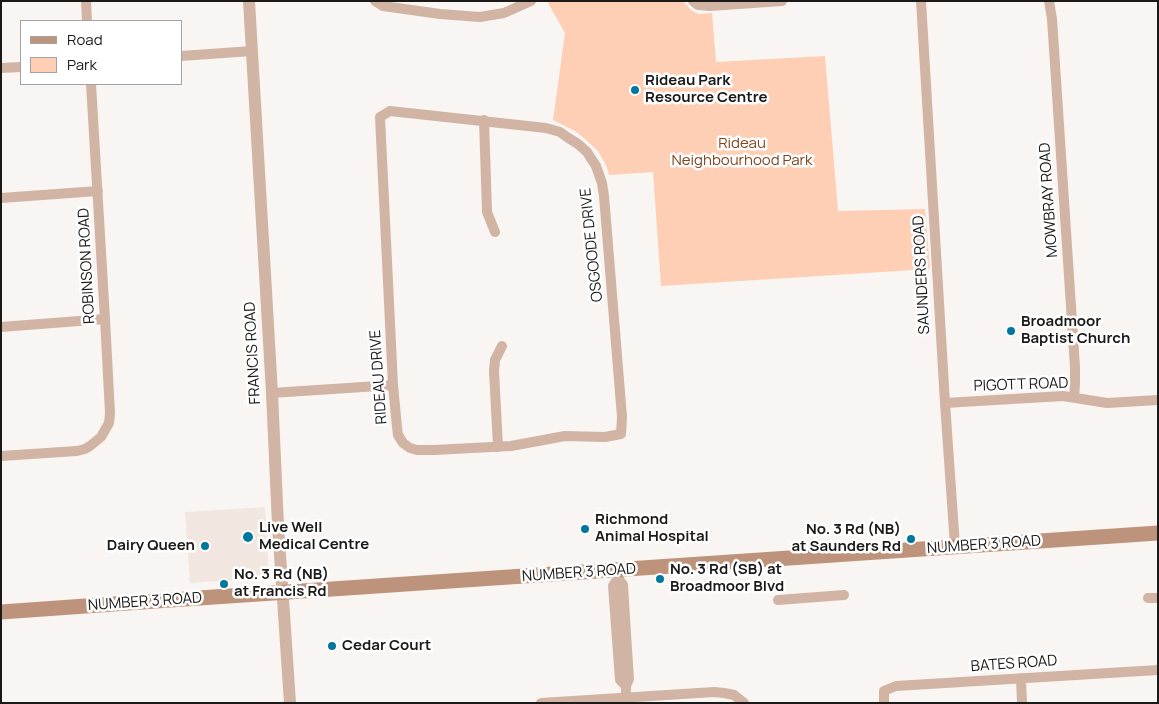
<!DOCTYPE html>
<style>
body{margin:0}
#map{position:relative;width:1159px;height:704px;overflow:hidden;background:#f9f5f3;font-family:Manrope,sans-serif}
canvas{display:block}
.frame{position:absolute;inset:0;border:2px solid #1b1a19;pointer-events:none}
.legend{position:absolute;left:20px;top:20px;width:162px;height:65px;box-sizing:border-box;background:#fff;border:1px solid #a4a3a3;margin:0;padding:6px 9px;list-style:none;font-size:15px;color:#1b1a19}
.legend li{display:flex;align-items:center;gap:10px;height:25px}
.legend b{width:25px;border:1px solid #a4a3a3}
</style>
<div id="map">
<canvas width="1159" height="704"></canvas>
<div class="frame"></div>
<ul class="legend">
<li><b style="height:6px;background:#be937b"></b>Road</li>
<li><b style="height:14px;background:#fecfb5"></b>Park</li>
</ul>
</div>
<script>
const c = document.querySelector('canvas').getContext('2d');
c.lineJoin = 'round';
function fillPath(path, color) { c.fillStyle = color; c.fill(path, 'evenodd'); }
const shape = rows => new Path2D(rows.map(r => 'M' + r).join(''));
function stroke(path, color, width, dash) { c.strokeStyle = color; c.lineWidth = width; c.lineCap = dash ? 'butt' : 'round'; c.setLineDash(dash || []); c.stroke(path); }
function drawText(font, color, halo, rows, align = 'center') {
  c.font = font + ' Manrope,sans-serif'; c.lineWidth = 5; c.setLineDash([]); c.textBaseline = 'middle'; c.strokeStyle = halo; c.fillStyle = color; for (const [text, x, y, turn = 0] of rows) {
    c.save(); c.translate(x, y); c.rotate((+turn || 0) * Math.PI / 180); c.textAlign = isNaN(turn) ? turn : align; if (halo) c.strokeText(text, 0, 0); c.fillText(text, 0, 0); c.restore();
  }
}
fillPath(shape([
 [265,507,269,578,190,583,185,512]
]), '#f2e7e0');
fillPath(shape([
 [550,1,683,1,691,10,696,13,699,14,712,13,716,62,825,56,838,211,925,209,930,269,661,286,653,172,609,175,606,165,598,151,584,138,575,131,553,120,565,33,548,3]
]), '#fecfb5');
stroke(shape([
 [86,1,87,21],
 [375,1,383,6,440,14,480,17,504,13,531,1],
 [693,1,698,5,710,6,782,1],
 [921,1,945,403,955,546],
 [1049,1,1052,19,1075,367,1075,384,1074,397],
 [181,56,252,51],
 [1,68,21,67],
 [390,111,546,128,560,132,567,137,578,144,587,152,596,166,602,183,604,196,622,417,621,434,605,437,565,436,511,446,434,450,417,450,410,448,403,443,398,435,397,427,393,385,380,117,390,111],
 [484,120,487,212,495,232],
 [1,198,98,191],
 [1,327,105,319],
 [272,393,393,385],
 [945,403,1063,396,1107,403,1158,400],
 [498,447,494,371,495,360,502,346],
 [1,456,77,451,85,449,90,446,101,437,109,423,110,413,105,319,91,84],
 [617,570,618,578,623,585,626,634,629,679,626,686,626,701],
 [618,578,613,586,620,680,626,686],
 [1148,598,1158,598],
 [778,600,844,595],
 [1021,678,1022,703],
 [541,703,714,692,724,693,734,695,744,703],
 [884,703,884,691,896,686,1158,670]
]), '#d1b4a4', 10);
stroke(shape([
 [249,1,272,393,278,525,290,703]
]), '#d1b4a4', 12);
stroke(shape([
 [1,612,170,600,1158,533]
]), '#be937b', 15);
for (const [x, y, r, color] of [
 [635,90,5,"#00779f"],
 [1011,331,5,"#00779f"],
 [585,529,5,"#00779f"],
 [248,537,6,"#00779f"],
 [911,539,5,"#00779f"],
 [205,546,5,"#00779f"],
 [660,579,5,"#00779f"],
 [224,584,5,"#00779f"],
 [332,646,5,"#00779f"]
]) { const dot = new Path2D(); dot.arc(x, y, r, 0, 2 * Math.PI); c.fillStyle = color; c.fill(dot); stroke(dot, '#fff', 2); }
drawText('bold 15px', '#1b1a19', '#fff', [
 ["Rideau Park",645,81],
 ["Resource Centre",645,98],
 ["Broadmoor",1021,322],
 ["Baptist Church",1021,339],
 ["Richmond",595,520],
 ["Animal Hospital",595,537],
 ["Live Well",259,528],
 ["Medical Centre",259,545],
 ["No. 3 Rd (NB)",901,530,"right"],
 ["at Saunders Rd",901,547,"right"],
 ["Dairy Queen",195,546,"right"],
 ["No. 3 Rd (SB) at",670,570],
 ["Broadmoor Blvd",670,587],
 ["No. 3 Rd (NB)",234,575],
 ["at Francis Rd",234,592],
 ["Cedar Court",342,646]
], 'left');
drawText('15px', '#81451e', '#fff', [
 ["Rideau",742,144],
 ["Neighbourhood Park",742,161]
]);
drawText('15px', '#1b1a19', '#fff', [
 ["MOWBRAY ROAD",1049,200,-94],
 ["OSGOODE DRIVE",592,245,-96],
 ["ROBINSON ROAD",87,266,-93],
 ["SAUNDERS ROAD",922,275,-93],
 ["FRANCIS ROAD",253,353,-93],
 ["RIDEAU DRIVE",379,377,-94],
 ["PIGOTT ROAD",1021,385,-2],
 ["NUMBER 3 ROAD",984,545,-4],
 ["NUMBER 3 ROAD",579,573,-4],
 ["NUMBER 3 ROAD",145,602,-4],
 ["BATES ROAD",1014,664,-4]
]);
</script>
